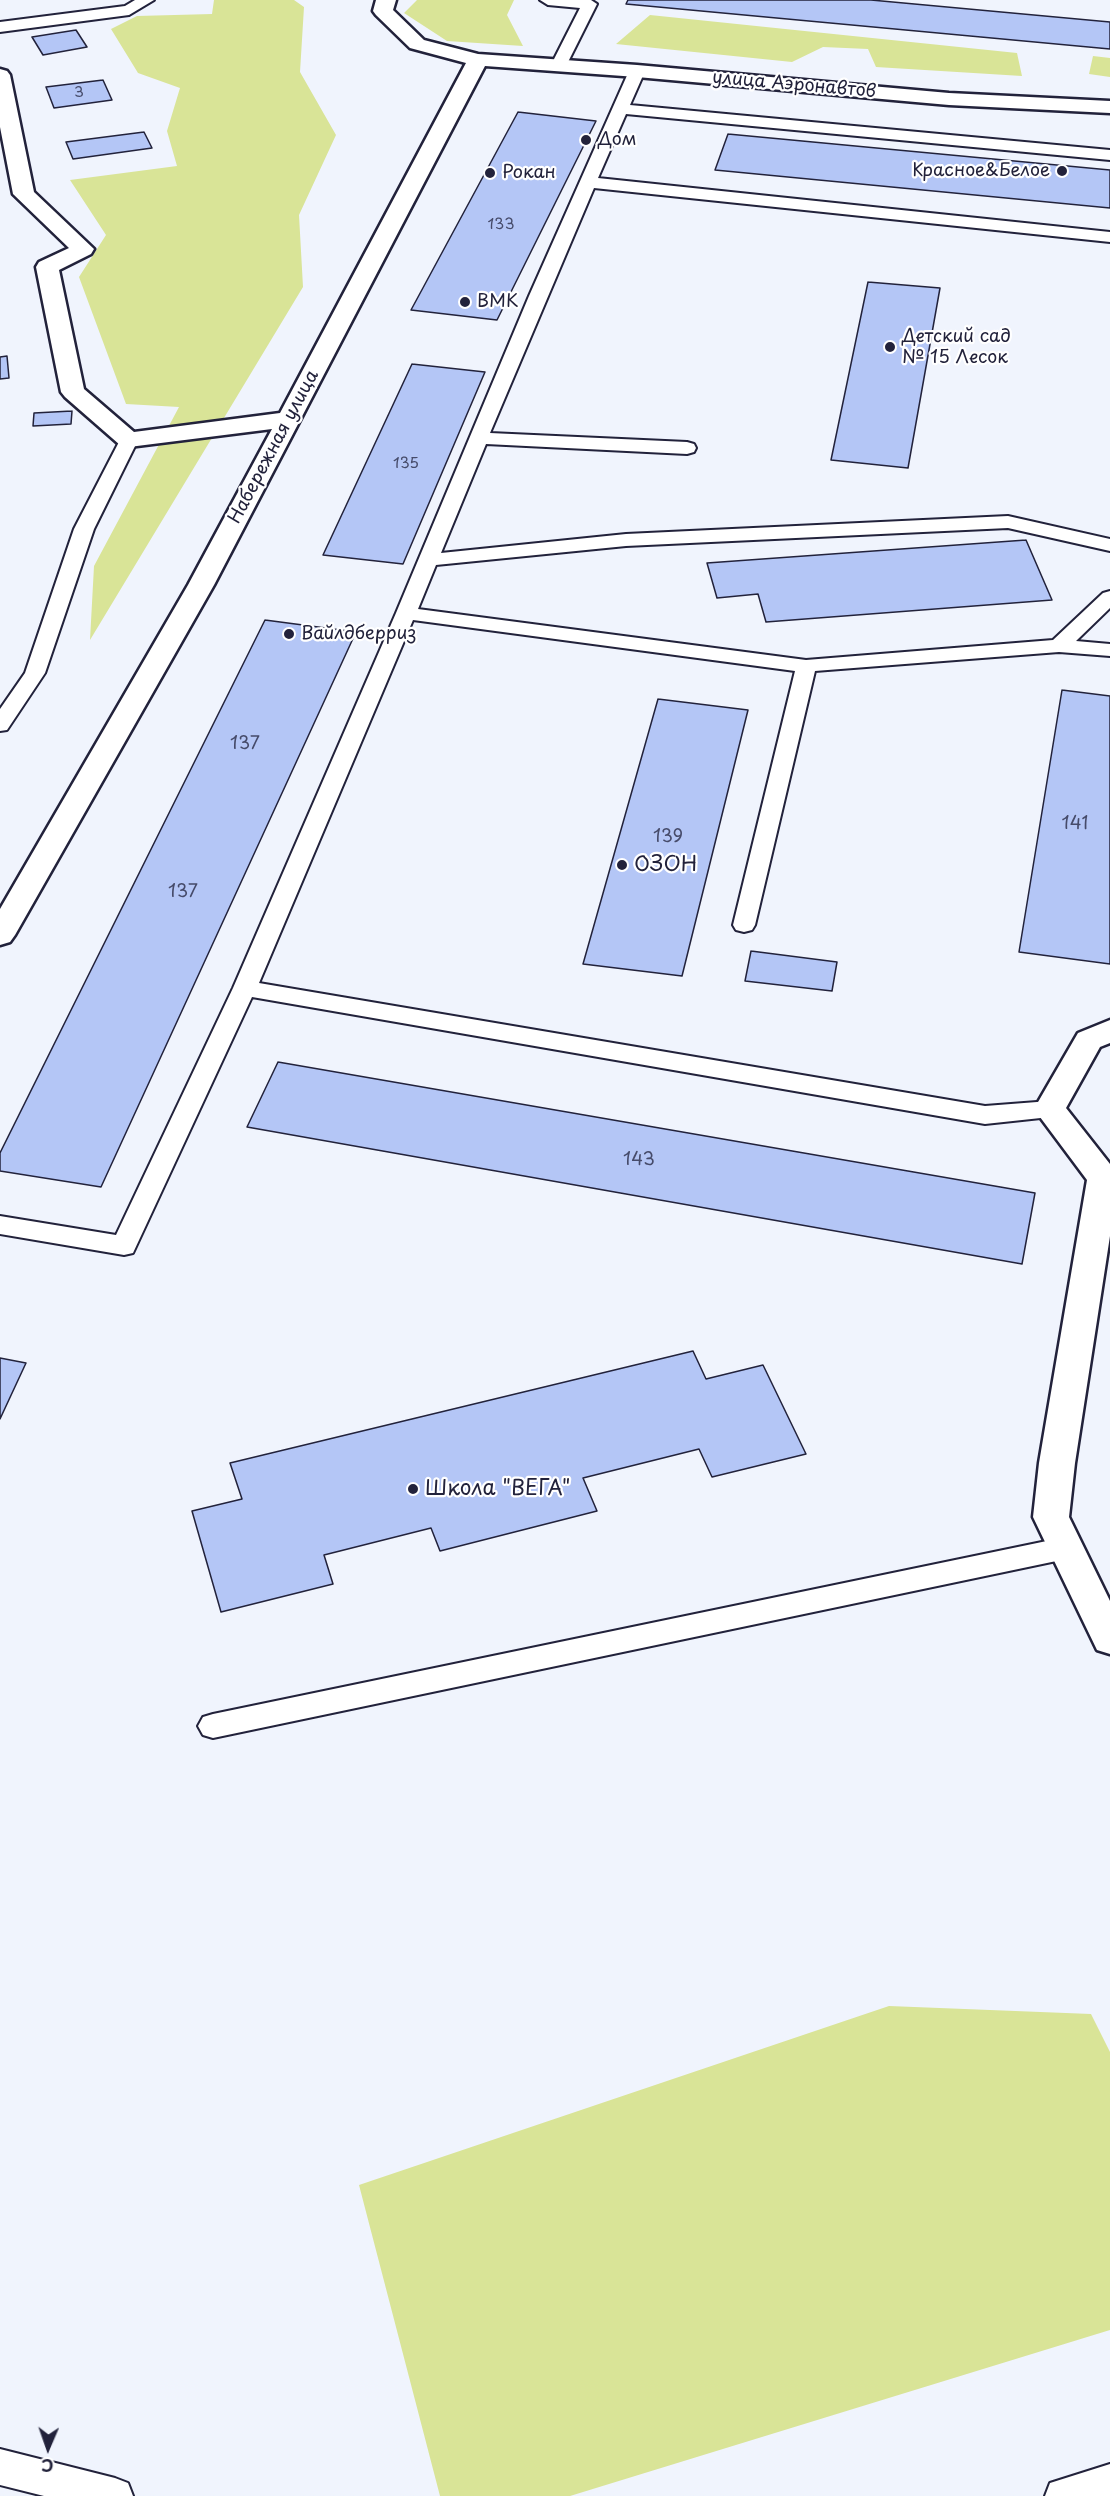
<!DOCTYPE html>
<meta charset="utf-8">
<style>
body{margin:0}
#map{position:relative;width:1110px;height:2496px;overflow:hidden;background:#f0f4fd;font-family:"Playpen Sans",sans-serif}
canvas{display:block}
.north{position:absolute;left:18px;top:2418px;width:60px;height:60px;-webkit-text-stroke:4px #fff;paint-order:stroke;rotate:182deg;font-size:16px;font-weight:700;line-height:24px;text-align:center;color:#22223b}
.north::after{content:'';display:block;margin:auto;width:21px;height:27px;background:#22223b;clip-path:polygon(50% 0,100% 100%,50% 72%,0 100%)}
</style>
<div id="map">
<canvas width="1110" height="2496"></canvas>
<div class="north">С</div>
</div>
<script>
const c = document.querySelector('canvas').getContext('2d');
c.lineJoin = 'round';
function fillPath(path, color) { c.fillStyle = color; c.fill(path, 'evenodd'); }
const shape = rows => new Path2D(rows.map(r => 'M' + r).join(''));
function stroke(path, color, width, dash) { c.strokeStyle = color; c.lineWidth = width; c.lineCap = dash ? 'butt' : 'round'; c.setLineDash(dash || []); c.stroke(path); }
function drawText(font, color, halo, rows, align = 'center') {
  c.font = font + ' "Playpen Sans",sans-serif'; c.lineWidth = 4.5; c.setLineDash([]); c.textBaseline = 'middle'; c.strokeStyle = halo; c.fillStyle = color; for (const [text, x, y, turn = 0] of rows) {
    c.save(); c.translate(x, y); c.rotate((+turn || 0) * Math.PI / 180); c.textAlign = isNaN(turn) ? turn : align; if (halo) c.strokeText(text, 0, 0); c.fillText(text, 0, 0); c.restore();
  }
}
fillPath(shape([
 [214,0,294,0,304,7,300,72,336,135,299,215,303,287,90,640,94,566,179,407,126,404,79,277,106,235,70,180,177,166,167,131,180,88,138,73,111,29,137,16,212,14],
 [417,0,514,0,507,15,523,46,447,41,404,13],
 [650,15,1017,53,1022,76,876,67,868,49,823,47,792,62,616,44],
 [1093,56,1110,58,1110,77,1089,74],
 [889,2006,1091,2014,1110,2052,1110,2330,570,2496,440,2496,359,2185]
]), '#d9e497');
const building = shape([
 [628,0,871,0,1110,22,1110,49,626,4,628,0],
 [76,30,87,47,43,55,32,37,76,30],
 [103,80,112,100,54,108,46,87,103,80],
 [518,112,596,121,497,320,411,310,518,112],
 [144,132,152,148,73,159,66,142,144,132],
 [728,134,1110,170,1110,208,715,170,728,134],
 [868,282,940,288,908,468,831,460,868,282],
 [7,356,9,378,0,379,0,357,7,356],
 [412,364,485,372,403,564,323,555,412,364],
 [72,411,71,424,33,426,34,413,72,411],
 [1026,540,1052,600,766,622,758,594,717,598,707,563,1026,540],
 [265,620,356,632,101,1187,0,1171,0,1153,265,620],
 [1062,690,1110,696,1110,964,1019,952,1062,690],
 [658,699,748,710,682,976,583,964,658,699],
 [751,951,837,962,832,991,745,981,751,951],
 [278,1062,1035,1193,1022,1264,247,1127,278,1062],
 [693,1351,706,1379,763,1365,806,1454,712,1477,699,1449,583,1478,597,1511,440,1551,431,1528,324,1555,333,1584,221,1612,192,1511,242,1499,230,1463,693,1351],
 [0,1358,26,1363,0,1419,0,1358]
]);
fillPath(building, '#b4c6f6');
stroke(building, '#22223b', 1.5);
const lane = shape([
 [135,0,154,0,129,15,0,32,0,22,125,6,135,0],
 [540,0,591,0,597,4,565,68,559,70,551,65,580,8,548,5,540,0],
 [637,66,645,71,630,105,1110,150,1110,160,626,114,598,178,1110,232,1110,242,594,188,490,433,687,442,694,444,696,448,694,452,687,454,486,444,441,553,626,534,1008,516,1110,539,1110,551,1008,528,626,546,436,565,418,609,806,660,1053,640,1103,593,1110,591,1110,608,1076,641,1110,644,1110,656,1059,652,815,671,755,925,752,930,744,932,736,930,733,925,795,671,413,620,259,983,985,1106,1050,1101,1059,1103,1062,1109,1059,1115,1050,1117,985,1124,252,997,133,1253,124,1255,0,1234,0,1216,116,1235,233,988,396,613,529,296,629,71,637,66],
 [129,434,136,436,138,440,94,529,45,673,7,730,0,731,0,709,25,673,74,529,120,440,122,436,129,434],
 [1066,1537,1076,1540,1080,1548,1076,1556,1066,1559,213,1738,203,1735,198,1726,203,1717,213,1714,1066,1537],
 [0,2449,115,2478,128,2483,133,2496,44,2496,0,2485,0,2449],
 [1110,2464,1110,2496,1045,2496,1050,2483,1110,2464]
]);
const street = shape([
 [376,0,396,0,393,10,424,40,478,54,637,65,949,93,1110,101,1110,113,949,105,637,77,485,66,214,585,15,935,10,942,0,945,0,909,188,585,272,429,129,447,120,445,65,397,61,392,36,267,39,262,69,248,13,194,0,127,0,69,7,71,10,75,34,192,94,249,91,254,59,270,84,389,134,432,280,413,466,63,410,48,376,15,373,11,376,0],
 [1110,1020,1110,1043,1100,1047,1066,1108,1110,1164,1110,1236,1075,1463,1069,1517,1110,1601,1110,1654,1097,1650,1033,1517,1039,1463,1087,1180,1034,1109,1078,1033,1110,1020]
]);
stroke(lane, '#22223b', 4);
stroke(street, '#22223b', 5);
fillPath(lane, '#fff');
fillPath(street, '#fff');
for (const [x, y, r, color] of [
 [586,140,6,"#22223b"],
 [1062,171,6,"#22223b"],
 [490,173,6,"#22223b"],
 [465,302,6,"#22223b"],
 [890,347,6,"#22223b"],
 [289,634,6,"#22223b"],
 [622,865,6,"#22223b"],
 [413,1489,6,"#22223b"]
]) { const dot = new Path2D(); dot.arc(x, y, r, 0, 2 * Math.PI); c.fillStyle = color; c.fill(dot); stroke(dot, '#fff', 2); }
drawText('15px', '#464b6a', null, [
 ["3",79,93],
 ["133",501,225],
 ["135",406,464]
]);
drawText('18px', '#22223b', '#fff', [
 ["улица Аэронавтов",794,85,5],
 ["Набережная улица",274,447,-62]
]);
drawText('18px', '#22223b', '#fff', [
 ["Дом",598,140],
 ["Красное&Белое",1050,171,"right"],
 ["Рокан",502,173],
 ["ВМК",477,302],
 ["Детский сад",902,337],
 ["№ 15 Лесок",902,358],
 ["Вайлдберриз",301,634]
], 'left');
drawText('18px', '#464b6a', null, [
 ["137",245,744],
 ["141",1075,824],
 ["139",668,837],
 ["137",183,892],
 ["143",639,1160]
]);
drawText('21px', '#22223b', '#fff', [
 ["ОЗОН",634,865],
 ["Школа \"ВЕГА\"",425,1489]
], 'left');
</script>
